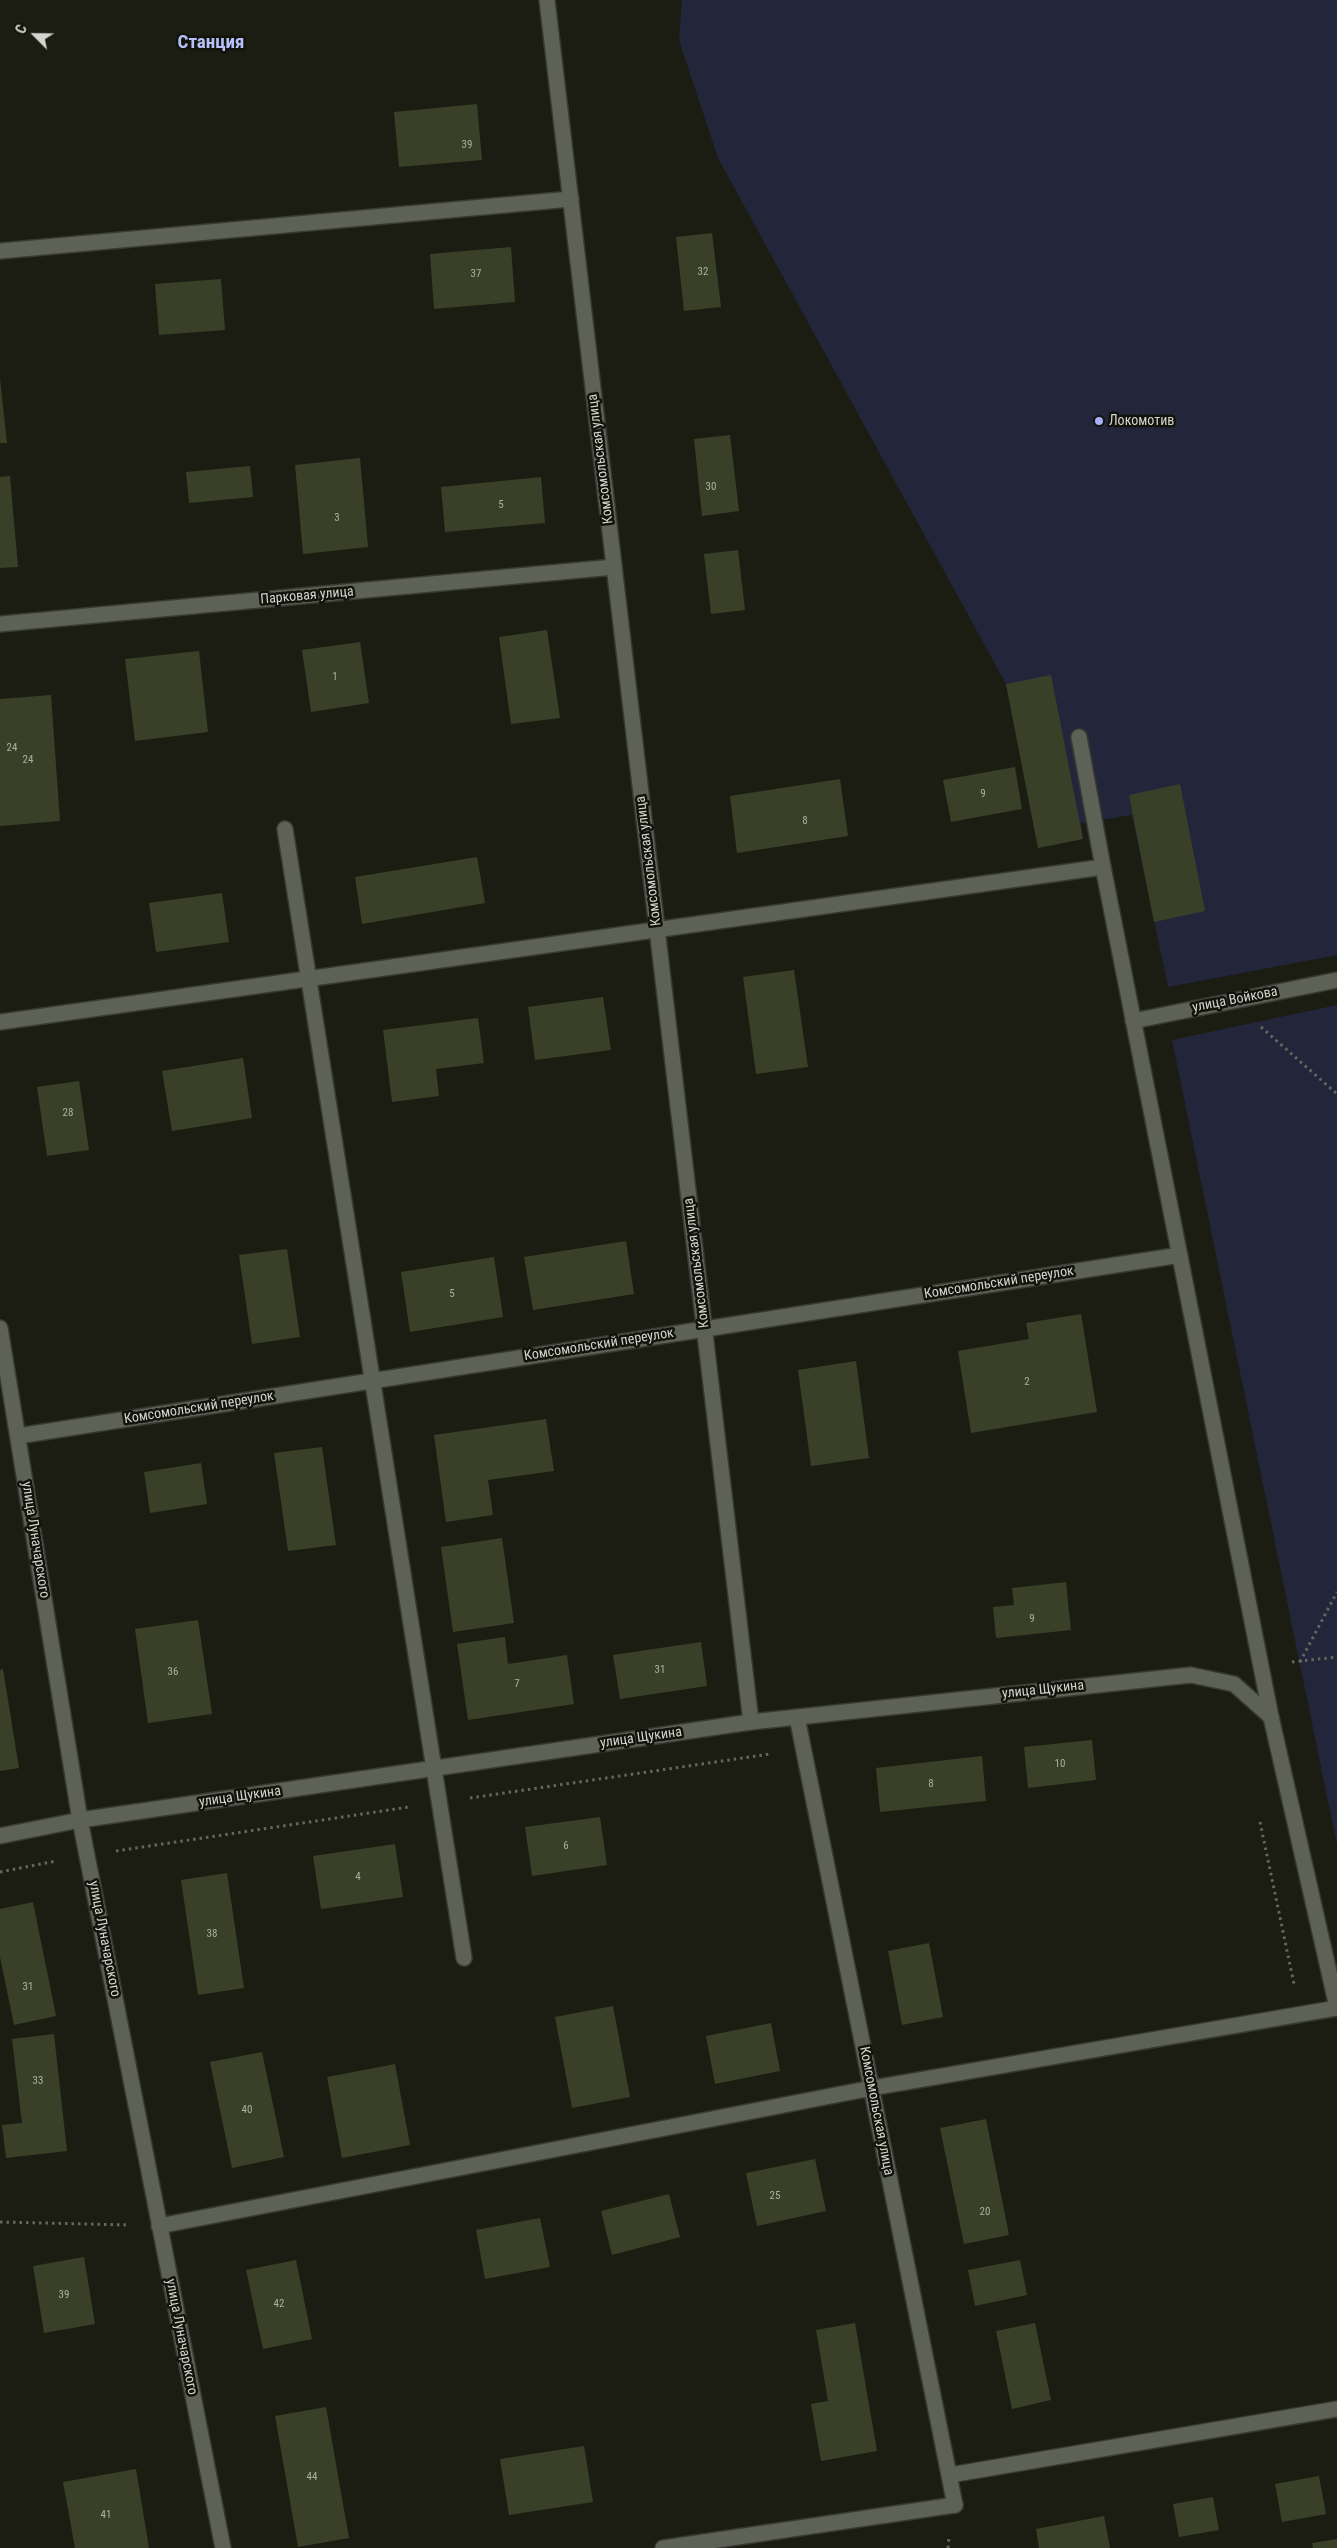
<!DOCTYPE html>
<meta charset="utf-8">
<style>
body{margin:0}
#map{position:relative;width:1337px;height:2548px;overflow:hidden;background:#1b1d13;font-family:"Roboto Condensed",sans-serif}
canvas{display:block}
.north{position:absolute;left:10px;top:10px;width:50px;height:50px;-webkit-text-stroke:4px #12140b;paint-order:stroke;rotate:293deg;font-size:14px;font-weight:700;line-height:20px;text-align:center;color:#d3d5ce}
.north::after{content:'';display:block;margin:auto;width:18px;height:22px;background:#d3d5ce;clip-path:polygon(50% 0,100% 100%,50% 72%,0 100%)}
</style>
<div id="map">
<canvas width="1337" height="2548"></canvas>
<div class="north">С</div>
</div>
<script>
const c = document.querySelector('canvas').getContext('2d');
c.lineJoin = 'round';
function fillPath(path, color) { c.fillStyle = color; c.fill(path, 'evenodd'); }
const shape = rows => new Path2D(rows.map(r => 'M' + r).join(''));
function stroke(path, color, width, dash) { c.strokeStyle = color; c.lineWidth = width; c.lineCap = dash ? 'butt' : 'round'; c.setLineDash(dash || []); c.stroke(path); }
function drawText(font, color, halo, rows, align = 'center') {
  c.font = font + ' "Roboto Condensed",sans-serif'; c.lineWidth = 5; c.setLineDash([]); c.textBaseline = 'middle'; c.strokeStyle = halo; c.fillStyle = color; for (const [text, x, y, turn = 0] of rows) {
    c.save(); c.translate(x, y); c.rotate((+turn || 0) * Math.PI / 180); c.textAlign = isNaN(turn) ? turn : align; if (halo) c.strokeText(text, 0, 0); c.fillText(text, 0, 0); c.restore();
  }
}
fillPath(shape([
 [682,0,1337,0,1337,955,1168,987,1132,815,1081,823,1083,839,1038,848,1006,684,718,158,679,40],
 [1337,1005,1337,1845,1172,1040]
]), '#23263b');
fillPath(shape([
 [477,104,482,160,399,167,394,112],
 [712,233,721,307,684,311,676,237],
 [511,247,515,302,434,309,430,254],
 [221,279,225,330,159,335,155,284],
 [0,379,7,443,0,443],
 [730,435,739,511,702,516,694,439],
 [360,458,368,547,303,554,295,465],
 [250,466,253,497,189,503,186,472],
 [10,476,18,567,0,568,0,477],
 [541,477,545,523,445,532,441,487],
 [738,550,745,610,711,614,704,554],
 [547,630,560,718,511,724,499,637],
 [360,642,369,703,311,712,302,650],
 [199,651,208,732,135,741,125,659],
 [1051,675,1083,839,1038,848,1006,684],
 [51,695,60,821,0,826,0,699],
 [1015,767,1022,809,951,822,943,780],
 [840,779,848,836,737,853,730,796],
 [1180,784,1205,911,1154,922,1129,795],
 [477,857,485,903,362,924,355,877],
 [222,893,229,942,156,952,149,903],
 [794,970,808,1067,756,1074,743,977],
 [603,997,611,1050,535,1060,528,1007],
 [478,1018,484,1063,436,1069,439,1096,392,1102,383,1030],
 [243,1058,252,1118,172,1131,162,1071],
 [79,1081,89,1150,47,1156,37,1087],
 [626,1241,634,1294,533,1310,524,1257],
 [287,1249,300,1337,252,1344,239,1255],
 [494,1257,503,1317,410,1332,401,1272],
 [1081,1314,1097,1412,971,1433,958,1351,1029,1339,1026,1323],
 [856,1361,869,1458,811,1466,798,1370],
 [546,1419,554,1471,488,1480,493,1515,446,1522,434,1435],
 [322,1447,336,1545,288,1551,274,1453],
 [201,1463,207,1504,150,1513,144,1472],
 [502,1538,514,1623,453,1632,441,1547],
 [1066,1582,1071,1630,996,1638,993,1607,1014,1605,1012,1588],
 [198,1620,212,1714,148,1723,135,1629],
 [505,1637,508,1664,567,1655,574,1704,468,1720,457,1644],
 [701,1642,707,1686,620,1699,613,1655],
 [3,1669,19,1768,0,1771,0,1670],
 [1092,1740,1096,1780,1028,1788,1024,1747],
 [982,1756,986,1801,880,1812,876,1768],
 [600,1817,607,1865,532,1876,525,1827],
 [395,1844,403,1897,321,1909,313,1856],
 [227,1873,244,1988,198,1995,181,1880],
 [33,1902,56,2016,14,2025,0,1957,0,1909],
 [929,1943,943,2017,902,2025,888,1951],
 [613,2006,630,2097,572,2108,555,2017],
 [771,2023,780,2071,715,2084,706,2036],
 [54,2034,67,2151,6,2158,2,2125,22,2123,12,2039],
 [262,2052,284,2157,232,2168,210,2062],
 [395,2064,410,2145,342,2158,327,2077],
 [986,2119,1009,2235,964,2244,940,2128],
 [815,2159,826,2211,757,2226,746,2173],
 [669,2194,680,2237,612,2255,601,2211],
 [540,2218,550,2267,485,2279,476,2230],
 [84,2257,95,2324,44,2333,33,2266],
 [296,2260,312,2339,263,2349,246,2270],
 [1020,2260,1027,2295,975,2306,968,2270],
 [855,2323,877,2451,821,2461,811,2404,828,2401,816,2330],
 [1035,2323,1051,2400,1012,2409,996,2331],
 [326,2407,349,2538,298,2547,275,2416],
 [584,2446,593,2502,509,2515,500,2459],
 [136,2469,149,2548,75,2548,63,2482],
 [1319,2476,1326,2514,1282,2522,1275,2484],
 [1213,2497,1219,2530,1179,2537,1173,2504],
 [1104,2516,1110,2548,1039,2548,1036,2529],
 [1337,2539,1337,2548,1313,2548,1312,2543]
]), '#394027');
const lane = shape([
 [0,251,571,199],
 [1079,737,1103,867],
 [285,829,464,1958],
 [950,2475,1337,2409],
 [663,2548,955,2505]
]);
const street = shape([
 [547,0,751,1722],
 [0,624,614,567],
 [1133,1021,1337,980],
 [0,1022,1103,867,1271,1717],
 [0,1328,80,1820,223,2548],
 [18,1436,1180,1255],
 [797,1717,955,2505],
 [159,2226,872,2088,1337,2008]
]);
const secondary = shape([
 [0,1836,80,1820,751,1722,1191,1675,1234,1684,1271,1717,1337,2007]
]);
stroke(lane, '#373933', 18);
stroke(street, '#373933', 18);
stroke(secondary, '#373933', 18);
stroke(shape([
 [1261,1027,1337,1094],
 [1292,1662,1337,1657],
 [1300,1662,1337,1592],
 [470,1798,770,1754],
 [1260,1822,1294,1984],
 [116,1851,409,1807],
 [0,1872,56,1861],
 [0,2222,129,2225],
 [948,2548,949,2536]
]), '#65675e', 3, [2.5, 4]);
stroke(lane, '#5e6155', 15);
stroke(street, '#5e6155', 15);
stroke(secondary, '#5e6155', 15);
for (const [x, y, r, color] of [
 [1099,421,5,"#a5b1fc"]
]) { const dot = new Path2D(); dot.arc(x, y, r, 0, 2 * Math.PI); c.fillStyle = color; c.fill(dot); stroke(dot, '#12140b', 2); }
drawText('11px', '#acb0a4', null, [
 ["39",467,145],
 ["32",703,272],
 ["37",476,274],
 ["30",711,487],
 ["5",501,505],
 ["3",337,518],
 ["1",335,677],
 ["24",12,748],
 ["24",28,760],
 ["9",983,794],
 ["8",805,821],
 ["28",68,1113],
 ["5",452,1294],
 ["2",1027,1382],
 ["9",1032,1619],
 ["31",660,1670],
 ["36",173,1672],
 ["7",517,1684],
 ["10",1060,1764],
 ["8",931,1784],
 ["6",566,1846],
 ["4",358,1877],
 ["38",212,1934],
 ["31",28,1987],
 ["33",38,2081],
 ["40",247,2110],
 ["25",775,2196],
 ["20",985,2212],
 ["39",64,2295],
 ["42",279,2304],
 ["44",312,2477],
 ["41",106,2515]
]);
drawText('14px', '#d3d5ce', '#12140b', [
 ["Локомотив",1109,421]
], 'left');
drawText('14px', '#d3d5ce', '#12140b', [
 ["Комсомольская улица",601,459,-97],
 ["Парковая улица",307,596,-5],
 ["Комсомольская улица",649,861,-97],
 ["улица Войкова",1235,1000,-11],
 ["Комсомольская улица",697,1263,-97],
 ["Комсомольский переулок",999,1283,-9],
 ["Комсомольский переулок",599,1345,-9],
 ["Комсомольский переулок",199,1408,-9],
 ["улица Луначарского",35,1540,81],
 ["улица Щукина",1043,1690,-6],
 ["улица Щукина",641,1738,-8],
 ["улица Щукина",240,1797,-8],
 ["улица Луначарского",104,1939,79],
 ["Комсомольская улица",876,2111,79],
 ["улица Луначарского",181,2337,79]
]);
drawText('bold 19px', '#b6c0f9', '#12140b', [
 ["Станция",211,43]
]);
</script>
